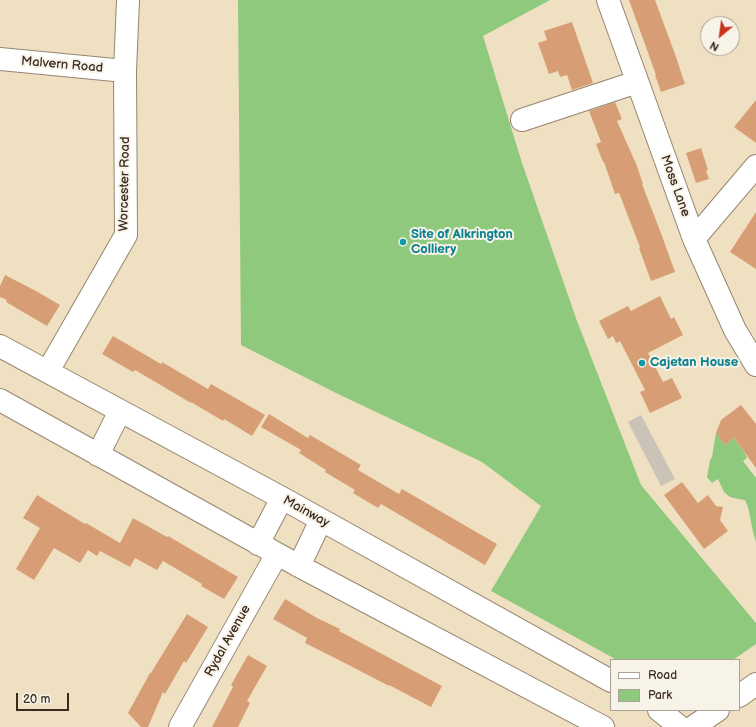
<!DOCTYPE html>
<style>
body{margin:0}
#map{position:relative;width:756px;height:727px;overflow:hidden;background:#f0e0c2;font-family:"Balsamiq Sans",sans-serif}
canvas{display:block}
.legend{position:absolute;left:610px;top:659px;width:130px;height:52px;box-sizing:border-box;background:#f7f3e8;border:1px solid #aca397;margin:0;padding:5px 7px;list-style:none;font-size:12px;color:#3b2a1e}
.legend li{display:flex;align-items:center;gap:8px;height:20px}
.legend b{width:20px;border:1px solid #aca397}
.north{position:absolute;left:700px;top:16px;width:40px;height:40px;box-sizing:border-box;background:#f7f3e8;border:1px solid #aca397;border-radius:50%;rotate:209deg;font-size:11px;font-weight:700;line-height:16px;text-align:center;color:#3b2a1e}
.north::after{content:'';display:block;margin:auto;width:14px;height:18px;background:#c8321e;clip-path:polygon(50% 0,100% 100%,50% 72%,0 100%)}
.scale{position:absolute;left:16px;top:693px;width:53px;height:18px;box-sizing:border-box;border:2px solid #3b2a1e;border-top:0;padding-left:5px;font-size:12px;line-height:14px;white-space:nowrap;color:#3b2a1e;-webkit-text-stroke:3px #f7f3e8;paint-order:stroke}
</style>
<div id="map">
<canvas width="756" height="727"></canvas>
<ul class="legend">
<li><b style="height:5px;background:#fff"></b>Road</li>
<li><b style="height:11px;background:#8ec97e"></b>Park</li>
</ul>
<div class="north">N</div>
<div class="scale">20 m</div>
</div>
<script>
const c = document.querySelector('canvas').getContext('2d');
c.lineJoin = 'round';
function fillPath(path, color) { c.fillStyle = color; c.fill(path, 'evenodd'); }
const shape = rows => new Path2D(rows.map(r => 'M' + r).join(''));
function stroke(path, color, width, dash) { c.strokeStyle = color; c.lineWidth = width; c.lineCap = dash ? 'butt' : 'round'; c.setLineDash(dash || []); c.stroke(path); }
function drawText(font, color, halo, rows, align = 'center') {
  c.font = font + ' "Balsamiq Sans",sans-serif'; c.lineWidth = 4; c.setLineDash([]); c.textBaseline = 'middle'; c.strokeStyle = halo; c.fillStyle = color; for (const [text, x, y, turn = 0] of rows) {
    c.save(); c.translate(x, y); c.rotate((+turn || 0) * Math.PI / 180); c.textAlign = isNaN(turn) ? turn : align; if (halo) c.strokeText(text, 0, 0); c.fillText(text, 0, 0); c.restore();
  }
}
fillPath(shape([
 [641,415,675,479,661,486,628,422]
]), '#cbc2b8');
fillPath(shape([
 [238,0,550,0,483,36,522,163,577,321,641,485,756,623,756,644,733,660,617,660,491,591,541,506,482,462,336,393,241,345],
 [716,433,725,445,734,438,744,452,747,458,743,461,756,478,756,542,753,532,748,507,745,500,738,499,730,497,724,492,718,479,712,483,707,477,710,460,712,457]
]), '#8ec97e');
fillPath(shape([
 [629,0,655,0,676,57,685,84,661,92,655,75,656,75],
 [572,22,593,83,572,90,567,75,560,77,558,71,549,74,538,43,547,40,544,31],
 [756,100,756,143,734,127],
 [615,102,622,119,617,121,637,166,643,184,642,184,662,236,675,272,651,281,639,248,640,247,619,193,615,194,604,162,603,162,596,144,601,142,589,111],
 [701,148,708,170,706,171,709,179,696,183,686,153],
 [756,212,756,269,730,252],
 [5,275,36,291,60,305,47,326,6,302,7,300,0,297,0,286],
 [660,296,671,319,674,317,683,335,648,353,663,382,672,378,682,398,650,413,640,392,645,390,620,341,616,343,613,336,608,339,599,321,628,306,631,311],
 [113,336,161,364,162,362,208,389,211,384,265,415,252,436,224,419,223,421,191,402,191,403,135,370,133,372,102,354],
 [741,405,756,424,756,468,734,438,725,445,716,433,721,420],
 [269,414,308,438,310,435,361,465,358,470,399,494,402,489,497,544,485,565,381,504,378,508,353,493,355,490,325,472,326,470,299,453,301,450,261,427],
 [682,482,698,503,708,495,716,506,723,507,720,520,728,531,704,549,664,495],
 [37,495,85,524,86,523,120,543,133,518,167,537,168,536,238,577,224,599,201,586,202,584,163,561,157,570,135,558,130,567,100,551,97,556,88,550,80,563,54,548,34,580,16,569,40,528,23,518],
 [285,599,317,618,340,629,339,631,442,686,431,707,389,685,389,686,337,659,305,643,307,638,273,619],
 [187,614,208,627,186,663,184,661,165,694,163,692,148,727,141,727,128,713,150,673,151,673],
 [248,655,267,666,247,701,250,703,238,727,212,727,233,687,231,685]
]), '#d79e76');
const minor = shape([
 [608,0,694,239,735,330,756,365],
 [0,59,125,71],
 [522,120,637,82],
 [694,239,756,166],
 [0,346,282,498,611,681],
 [48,371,126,235,125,71,128,0],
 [0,400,299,566,603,727],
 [98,455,120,411],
 [258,544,282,498],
 [299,566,321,520],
 [659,710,680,727],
 [180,727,277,554]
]);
const major = shape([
 [739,696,756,684],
 [693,727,718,710]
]);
stroke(minor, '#968570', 24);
stroke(major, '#968570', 24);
stroke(minor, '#fff', 22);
stroke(major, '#fff', 22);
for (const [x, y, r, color] of [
 [403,242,4,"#0f9aa8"],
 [642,363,4,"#0f9aa8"]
]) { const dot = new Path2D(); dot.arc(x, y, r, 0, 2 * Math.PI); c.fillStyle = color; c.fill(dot); stroke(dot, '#f7f3e8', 1.5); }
drawText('13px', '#3b2a1e', '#f7f3e8', [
 ["Malvern Road",62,65,5],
 ["Worcester Road",125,184,-89],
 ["Moss Lane",675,186,70],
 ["Mainway",306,512,29],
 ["Rydal Avenue",228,641,-61]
]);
drawText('bold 13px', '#0d838f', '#f7f3e8', [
 ["Site of Alkrington",411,235],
 ["Colliery",411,250],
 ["Cajetan House",650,363]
], 'left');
</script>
